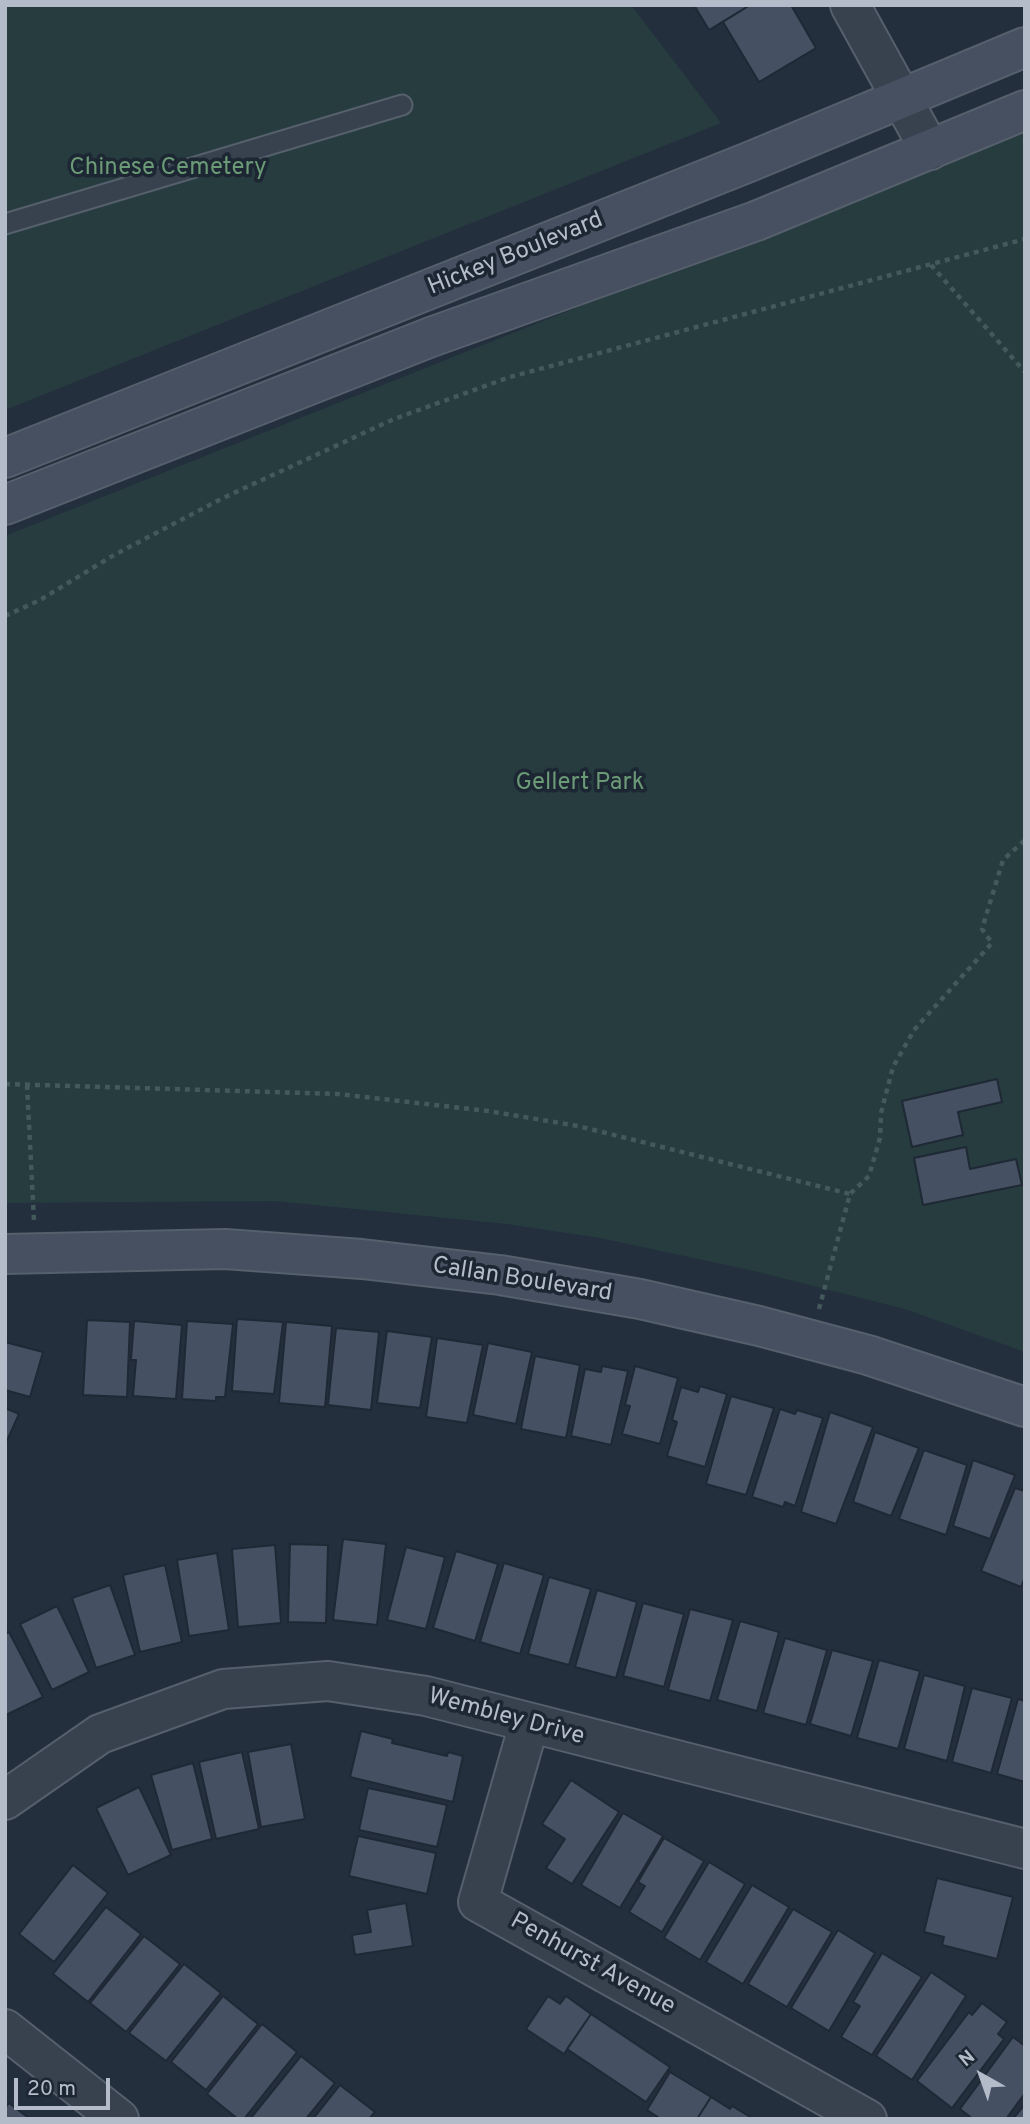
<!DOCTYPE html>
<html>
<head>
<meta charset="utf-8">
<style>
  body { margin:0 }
  #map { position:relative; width:1030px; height:2124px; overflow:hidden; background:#242f3e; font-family:Overpass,sans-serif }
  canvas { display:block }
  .frame { position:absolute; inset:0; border:7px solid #b4bcc9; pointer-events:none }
  .north { position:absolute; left:946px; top:2040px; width:70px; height:70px; -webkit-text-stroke:5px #1d2633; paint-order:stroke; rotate:320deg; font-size:19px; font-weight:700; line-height:28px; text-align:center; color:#b4bcc9 }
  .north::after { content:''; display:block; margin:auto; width:24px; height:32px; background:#b4bcc9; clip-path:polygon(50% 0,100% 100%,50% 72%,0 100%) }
  .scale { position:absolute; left:14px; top:2078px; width:96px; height:32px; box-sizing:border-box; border:4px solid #b4bcc9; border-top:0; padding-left:9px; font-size:21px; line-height:24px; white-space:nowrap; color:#b4bcc9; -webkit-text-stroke:5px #1d2633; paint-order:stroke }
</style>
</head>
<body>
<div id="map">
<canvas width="1030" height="2124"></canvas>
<div class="frame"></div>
<div class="north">N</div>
<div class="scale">20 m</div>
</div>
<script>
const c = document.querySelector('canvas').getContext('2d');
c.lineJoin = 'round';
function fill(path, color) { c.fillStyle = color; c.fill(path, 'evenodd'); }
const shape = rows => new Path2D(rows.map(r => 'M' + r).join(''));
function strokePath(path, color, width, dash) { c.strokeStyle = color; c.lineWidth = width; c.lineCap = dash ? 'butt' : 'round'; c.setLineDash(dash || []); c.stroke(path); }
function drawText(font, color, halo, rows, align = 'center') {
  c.font = font + ' Overpass,sans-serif'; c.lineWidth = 7; c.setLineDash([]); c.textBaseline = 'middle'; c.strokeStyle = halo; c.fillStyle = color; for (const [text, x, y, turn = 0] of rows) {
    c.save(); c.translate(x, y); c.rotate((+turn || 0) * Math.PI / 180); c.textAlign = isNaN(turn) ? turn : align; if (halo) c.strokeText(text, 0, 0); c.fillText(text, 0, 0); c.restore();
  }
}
fill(shape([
  [5,5,631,5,721,123,5,410],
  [1025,133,1025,1352,905,1309,750,1270,600,1238,507,1224,275,1201,5,1203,5,536,938,163]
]), '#263c3f');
const building = shape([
  [694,5,750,5,709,30,694,5],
  [750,5,791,5,816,48,759,82,723,22,750,5],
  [997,1079,1002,1102,958,1112,963,1135,912,1147,902,1101,997,1079],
  [966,1147,970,1169,1016,1159,1022,1185,923,1205,914,1158,966,1147],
  [237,1319,283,1322,274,1394,232,1391,237,1319],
  [87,1320,130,1322,127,1397,83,1395,87,1320],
  [134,1321,182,1325,176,1399,133,1396,136,1360,131,1360,134,1321],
  [187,1321,233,1324,225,1397,216,1397,216,1401,182,1399,187,1321],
  [286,1322,332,1326,325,1407,279,1403,286,1322],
  [336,1328,379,1332,371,1410,328,1405,336,1328],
  [387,1331,432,1337,420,1408,377,1403,387,1331],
  [437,1338,483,1345,467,1423,426,1417,437,1338],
  [5,1342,43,1352,30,1397,5,1390,5,1342],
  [488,1343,532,1352,516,1424,473,1415,488,1343],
  [535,1356,580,1365,566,1438,521,1429,535,1356],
  [602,1366,628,1371,611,1445,571,1436,585,1369,601,1372,602,1366],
  [635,1366,678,1378,660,1444,622,1434,630,1406,625,1405,635,1366],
  [700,1386,727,1394,705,1467,667,1456,677,1422,672,1420,681,1387,698,1392,700,1386],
  [731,1396,774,1408,746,1495,706,1484,731,1396],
  [5,1408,19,1414,5,1445,5,1408],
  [780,1409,795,1414,797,1410,823,1418,795,1506,785,1502,783,1507,752,1497,780,1409],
  [830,1412,873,1427,836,1524,801,1512,830,1412],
  [875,1432,919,1448,891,1516,853,1502,875,1432],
  [924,1450,967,1465,946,1535,899,1519,924,1450],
  [973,1460,1015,1475,990,1539,953,1526,973,1460],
  [1015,1488,1025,1491,1025,1577,1021,1587,981,1571,1015,1488],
  [343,1539,386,1544,377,1625,333,1620,343,1539],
  [290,1544,328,1545,326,1623,288,1622,290,1544],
  [275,1545,281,1623,238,1627,232,1549,275,1545],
  [406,1547,445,1557,426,1629,387,1620,406,1547],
  [456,1551,498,1564,475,1641,433,1628,456,1551],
  [217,1553,229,1630,189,1636,177,1560,217,1553],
  [504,1563,544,1575,520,1654,480,1642,504,1563],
  [165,1565,182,1642,140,1652,123,1575,165,1565],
  [549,1577,591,1589,569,1665,528,1654,549,1577],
  [110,1585,135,1655,96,1668,72,1598,110,1585],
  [597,1590,637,1602,616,1678,575,1667,597,1590],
  [643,1603,684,1614,664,1687,623,1676,643,1603],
  [57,1606,89,1672,52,1690,20,1624,57,1606],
  [690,1609,733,1620,710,1701,668,1690,690,1609],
  [740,1621,779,1632,757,1711,717,1700,740,1621],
  [9,1632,43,1697,6,1715,5,1634,9,1632],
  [785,1638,827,1650,806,1725,763,1713,785,1638],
  [832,1650,873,1661,851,1736,810,1724,832,1650],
  [879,1660,920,1671,898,1749,857,1738,879,1660],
  [924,1675,965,1686,947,1761,904,1749,924,1675],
  [972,1688,1012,1698,991,1773,952,1762,972,1688],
  [1018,1699,1025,1701,1025,1782,997,1774,1018,1699],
  [361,1731,393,1739,392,1743,447,1756,448,1752,463,1756,453,1802,350,1777,361,1731],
  [291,1744,305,1819,261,1827,248,1752,291,1744],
  [242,1752,259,1829,216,1839,199,1762,242,1752],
  [193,1763,212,1839,172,1850,151,1775,193,1763],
  [571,1780,619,1812,572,1884,546,1868,565,1839,542,1824,571,1780],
  [139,1787,171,1855,128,1875,96,1808,139,1787],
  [368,1788,447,1805,437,1847,359,1830,368,1788],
  [623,1813,663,1836,620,1908,581,1885,623,1813],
  [358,1836,436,1853,427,1894,349,1876,358,1836],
  [664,1838,704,1861,662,1932,629,1912,645,1886,638,1882,664,1838],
  [709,1862,745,1884,700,1960,664,1938,709,1862],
  [73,1865,108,1893,54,1962,19,1934,73,1865],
  [937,1878,1013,1897,997,1959,942,1945,944,1937,924,1932,937,1878],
  [752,1885,789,1907,743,1984,706,1962,752,1885],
  [406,1903,413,1946,355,1955,352,1935,371,1932,367,1910,406,1903],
  [106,1907,141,1934,88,2002,53,1974,106,1907],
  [793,1909,832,1932,787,2007,748,1984,793,1909],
  [838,1930,875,1953,829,2031,791,2008,838,1930],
  [144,1936,180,1964,126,2032,90,2003,144,1936],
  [882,1953,922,1977,872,2055,841,2037,860,2006,853,2002,882,1953],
  [184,1964,221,1993,166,2061,129,2033,184,1964],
  [931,1972,966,1996,912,2080,876,2056,931,1972],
  [223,1996,258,2024,206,2090,171,2062,223,1996],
  [548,1996,560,2004,566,1996,591,2014,564,2054,526,2029,548,1996],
  [982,2003,1007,2022,998,2034,1004,2039,952,2108,917,2081,969,2012,972,2015,982,2003],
  [591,2014,670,2067,646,2102,567,2049,591,2014],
  [262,2024,297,2052,244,2119,238,2119,207,2094,262,2024],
  [1013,2037,1025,2046,1025,2093,1006,2119,973,2119,960,2109,1013,2037],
  [301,2056,335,2083,306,2119,250,2119,301,2056],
  [670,2072,711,2097,697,2119,661,2119,647,2110,670,2072],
  [340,2085,375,2112,369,2119,313,2119,340,2085],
  [711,2097,730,2109,732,2106,752,2118,697,2119,711,2097],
  [9,2103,30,2119,5,2119,5,2108,9,2103],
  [1025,2104,1025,2119,1013,2119,1025,2104]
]);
fill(building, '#455162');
strokePath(building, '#1f2835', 2);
const lane = shape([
  [5,224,402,105]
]);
const street = shape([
  [850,5,930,150],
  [529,1724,478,1902,867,2119],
  [5,1800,100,1734,223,1689,328,1681,426,1696,1025,1849],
  [5,2029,119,2119]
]);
const secondary = shape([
  [5,458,749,162,1025,47],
  [5,505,431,337,756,221,1025,110],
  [5,1254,225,1249,362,1259,500,1275,640,1299,759,1326,868,1355,1025,1407]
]);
strokePath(lane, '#565f6c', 23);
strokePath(street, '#565f6c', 42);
strokePath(secondary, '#565f6c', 42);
strokePath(shape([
  [931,265,1025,372],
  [5,616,40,600,114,555,223,498,394,419,510,377,1025,239],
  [5,1084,338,1094,488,1111,578,1126,850,1194],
  [27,1085,34,1221],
  [819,1309,850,1194,869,1176,880,1138,881,1113,893,1067,914,1030,992,943,982,929,1003,860,1025,840]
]), '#44595c', 4.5, [5, 5]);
strokePath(lane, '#38414e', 19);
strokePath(street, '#38414e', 38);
strokePath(secondary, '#465061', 38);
drawText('24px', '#6b9a76', '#1d2633', [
  ["Chinese Cemetery",168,169],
  ["Gellert Park",580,784]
]);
drawText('24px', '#b4bcc9', '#1d2633', [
  ["Hickey Boulevard",516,255,-22],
  ["Callan Boulevard",522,1281,9],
  ["Wembley Drive",506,1718,15],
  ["Penhurst Avenue",592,1965,29]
]);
</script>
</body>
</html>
